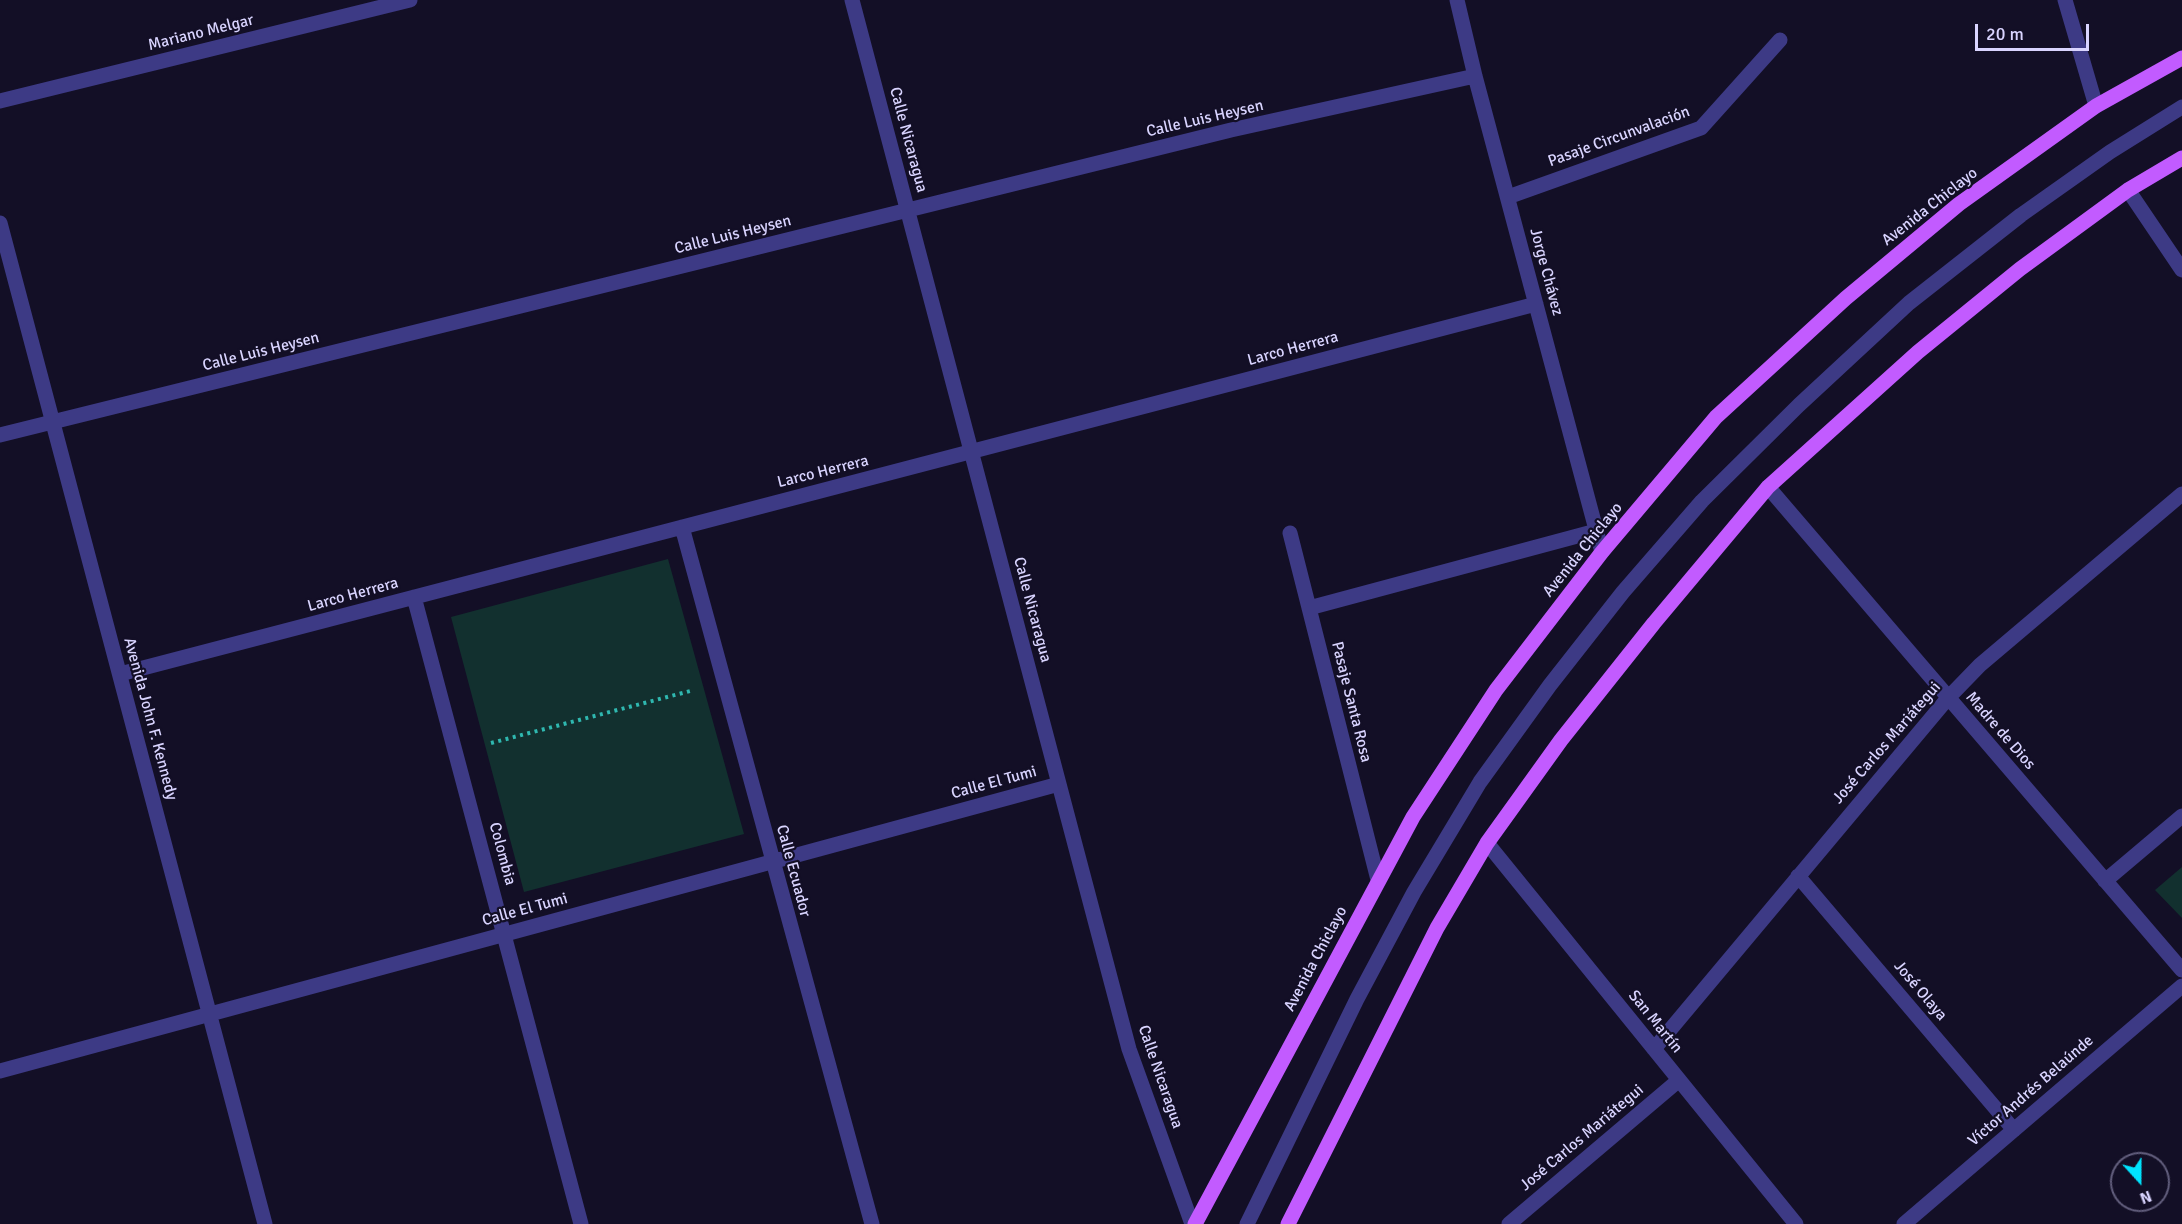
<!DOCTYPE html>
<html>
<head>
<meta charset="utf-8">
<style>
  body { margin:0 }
  #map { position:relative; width:2182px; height:1224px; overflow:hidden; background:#130f26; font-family:Signika,sans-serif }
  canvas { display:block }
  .north { position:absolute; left:2110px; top:1152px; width:60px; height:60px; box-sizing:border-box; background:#130f26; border:2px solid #625e7d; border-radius:50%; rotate:159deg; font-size:16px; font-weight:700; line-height:24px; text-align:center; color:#d9d4ff }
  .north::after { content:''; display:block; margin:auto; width:21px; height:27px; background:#00e5ff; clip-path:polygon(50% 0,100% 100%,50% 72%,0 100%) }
  .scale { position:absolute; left:1975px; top:24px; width:114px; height:27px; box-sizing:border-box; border:3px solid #d9d4ff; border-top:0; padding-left:8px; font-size:18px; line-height:21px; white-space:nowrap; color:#d9d4ff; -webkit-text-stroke:4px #130f26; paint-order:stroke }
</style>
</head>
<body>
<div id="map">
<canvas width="2182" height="1224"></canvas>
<div class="north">N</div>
<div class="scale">20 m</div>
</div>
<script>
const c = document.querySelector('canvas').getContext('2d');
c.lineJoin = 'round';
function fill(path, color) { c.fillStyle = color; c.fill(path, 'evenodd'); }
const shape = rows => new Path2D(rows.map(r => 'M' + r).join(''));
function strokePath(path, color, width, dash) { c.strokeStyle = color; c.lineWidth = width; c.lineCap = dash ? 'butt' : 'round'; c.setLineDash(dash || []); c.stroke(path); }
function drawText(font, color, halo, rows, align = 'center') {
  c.font = font + ' Signika,sans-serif'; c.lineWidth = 4.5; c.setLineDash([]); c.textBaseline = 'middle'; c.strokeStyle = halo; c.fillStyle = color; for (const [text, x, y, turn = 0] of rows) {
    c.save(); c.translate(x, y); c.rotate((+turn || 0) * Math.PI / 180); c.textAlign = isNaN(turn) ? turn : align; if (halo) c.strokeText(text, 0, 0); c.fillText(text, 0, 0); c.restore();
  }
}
fill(shape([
  [668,559,744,834,524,892,451,617],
  [2182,867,2182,918,2155,890]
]), '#12302f');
strokePath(shape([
  [491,743,694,690]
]), '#2fb8b0', 4, [3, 4.5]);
strokePath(shape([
  [852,0,1129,1049,1192,1224],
  [1457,0,1475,76,1602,552],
  [2065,0,2096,106],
  [0,101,410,0],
  [2128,190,2182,270],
  [1508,197,1701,128,1780,40],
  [0,223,265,1224],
  [0,435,1231,130,1475,76],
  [1768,487,2182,970],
  [682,527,872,1224],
  [1290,533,1378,880],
  [414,597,581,1224],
  [1309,608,1596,531],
  [120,674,1536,304],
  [1487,843,1796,1224],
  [1798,876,2014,1130],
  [2105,881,2182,816],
  [1654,1049,1948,698,1980,665,2182,494],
  [0,1071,1059,784],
  [1247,1224,1357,999,1414,892,1480,782,1550,685,1623,592,1702,501,1799,405,1909,303,2021,215,2110,152,2182,107],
  [1509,1224,1679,1080],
  [1904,1224,2182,986]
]), '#3d3a85', 15);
strokePath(shape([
  [1195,1224,1413,817,1496,690,1602,552,1716,417,1846,298,1959,204,2096,106,2182,58],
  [1288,1224,1437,928,1487,843,1561,740,1654,623,1768,487,1918,352,2020,269,2128,190,2182,158]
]), '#c25bff', 15);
drawText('16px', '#d9d4ff', '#130f26', [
  ["Mariano Melgar",201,33,-14],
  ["Calle Luis Heysen",1205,119,-13],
  ["Pasaje Circunvalación",1619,137,-20],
  ["Calle Nicaragua",908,140,75],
  ["Avenida Chiclayo",1930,207,-38],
  ["Calle Luis Heysen",733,235,-14],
  ["Jorge Chávez",1546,272,75],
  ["Larco Herrera",1293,349,-15],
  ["Calle Luis Heysen",261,352,-14],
  ["Larco Herrera",823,472,-14],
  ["Avenida Chiclayo",1583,550,-51],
  ["Larco Herrera",353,595,-15],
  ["Calle Nicaragua",1032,610,75],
  ["Pasaje Santa Rosa",1351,702,76],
  ["Avenida John F. Kennedy",150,719,75],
  ["Madre de Dios",2000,731,49],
  ["José Carlos Mariátegui",1887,743,-49],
  ["Calle El Tumi",994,783,-15],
  ["Colombia",502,854,75],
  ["Calle Ecuador",793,871,75],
  ["Calle El Tumi",525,910,-15],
  ["Avenida Chiclayo",1316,959,-62],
  ["José Olaya",1920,991,50],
  ["San Martín",1655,1022,51],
  ["Calle Nicaragua",1160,1077,71],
  ["Víctor Andrés Belaúnde",2031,1091,-41],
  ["José Carlos Mariátegui",1582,1138,-40]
]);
</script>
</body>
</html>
